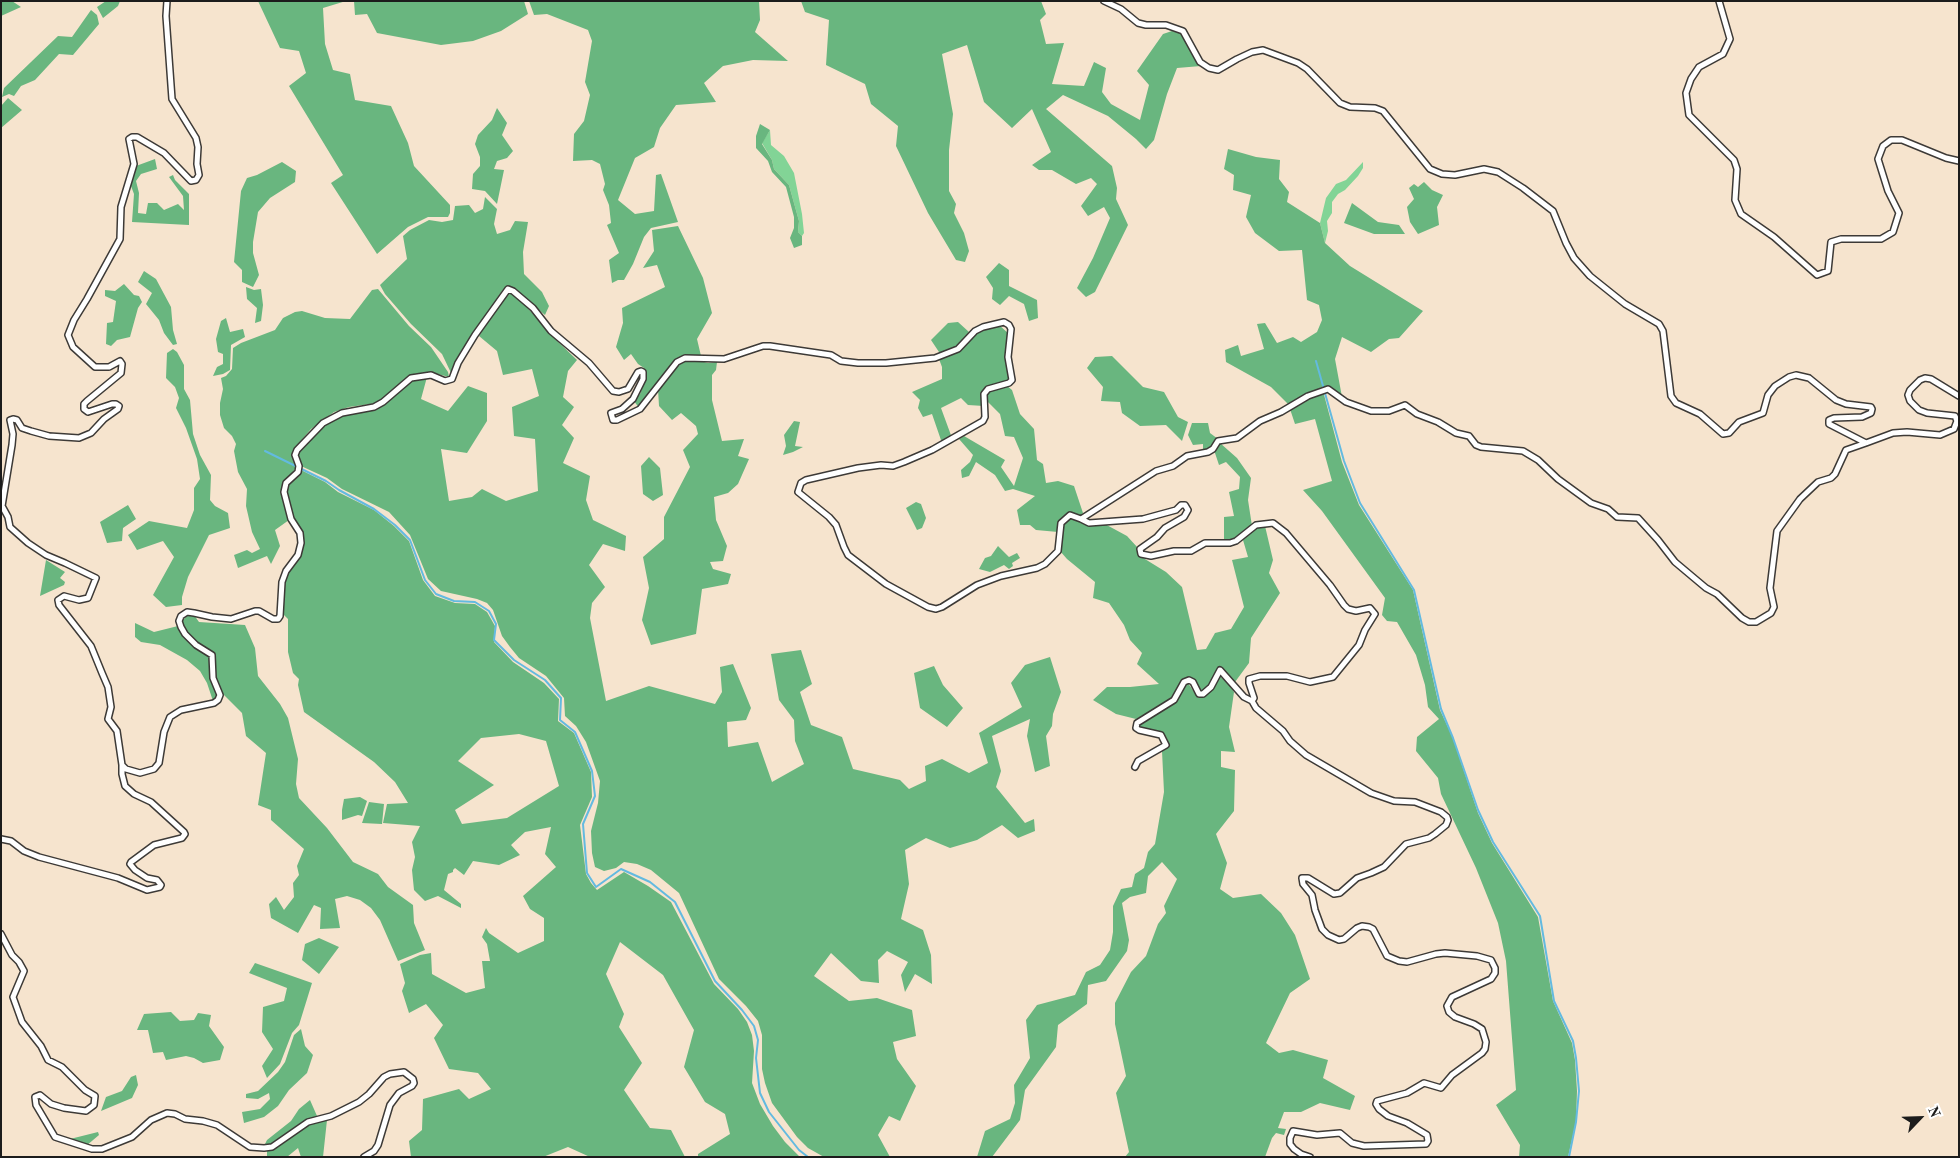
<!DOCTYPE html>
<html>
<head>
<meta charset="utf-8">
<style>
  body { margin:0 }
  #map { position:relative; width:1960px; height:1158px; overflow:hidden; background:#f6e4ce; font-family:"Old Standard TT",serif }
  canvas { display:block }
  .frame { position:absolute; inset:0; border:2px solid #1c1c1c; pointer-events:none }
  .north { position:absolute; left:1895px; top:1093px; width:50px; height:50px; -webkit-text-stroke:4px #fff; paint-order:stroke; rotate:66deg; font-size:14px; font-weight:700; line-height:20px; text-align:center; color:#1c1c1c }
  .north::after { content:''; display:block; margin:auto; width:18px; height:22px; background:#1c1c1c; clip-path:polygon(50% 0,100% 100%,50% 72%,0 100%) }
</style>
</head>
<body>
<div id="map">
<canvas width="1960" height="1158"></canvas>
<div class="frame"></div>
<div class="north">N</div>
</div>
<script>
const c = document.querySelector('canvas').getContext('2d');
c.lineJoin = 'round';
function fill(path, color) { c.fillStyle = color; c.fill(path, 'evenodd'); }
const shape = rows => new Path2D(rows.map(r => 'M' + r).join(''));
function strokePath(path, color, width, dash) { c.strokeStyle = color; c.lineWidth = width; c.lineCap = dash ? 'butt' : 'round'; c.setLineDash(dash || []); c.stroke(path); }
fill(shape([
  [770,130,771,145,784,156,794,173,802,214,804,233,802,236,798,232,799,221,789,185,774,169,772,160,762,143],
  [1363,162,1363,168,1358,176,1345,190,1338,194,1332,202,1332,213,1327,221,1328,231,1325,243,1320,223,1326,198,1336,184,1346,180]
]), '#82d496');
fill(shape([
  [1,1,12,1,21,7,1,16],
  [106,1,120,1,118,6,103,18,97,7],
  [258,1,346,1,323,8,325,44,333,70,350,74,355,100,391,106,408,143,414,166,450,205,450,213,448,217,428,217,408,227,377,254,331,183,343,175,289,86,306,73,299,51,280,48],
  [354,1,524,1,528,14,501,31,473,41,441,45,377,33,367,14,355,15],
  [529,1,759,1,760,20,755,32,788,61,753,60,723,66,704,83,716,102,676,105,660,128,654,147,635,158,618,200,635,214,654,211,656,175,661,174,678,222,651,228,644,237,633,264,624,280,618,280,612,283,609,260,619,253,607,225,611,223,609,205,603,190,605,184,600,164,592,160,573,161,574,134,584,121,590,95,585,82,592,41,588,30,547,14,534,15],
  [801,1,1041,1,1046,14,1040,20,1046,44,1064,43,1052,84,1084,86,1094,62,1106,68,1102,92,1111,104,1140,120,1149,85,1137,71,1163,34,1172,31,1182,34,1194,58,1201,66,1177,68,1167,94,1154,140,1146,149,1136,139,1108,116,1063,95,1046,109,1112,166,1117,188,1116,199,1128,225,1095,292,1086,297,1077,288,1093,258,1110,218,1104,207,1088,216,1081,206,1097,184,1091,178,1076,184,1052,170,1039,170,1032,165,1051,152,1032,109,1012,128,984,102,967,45,942,54,953,114,949,150,949,191,956,204,954,213,964,233,969,251,965,262,956,260,928,213,896,146,898,126,871,104,865,84,826,65,829,20,805,12],
  [91,10,97,15,99,24,73,55,59,54,35,80,21,86,14,96,9,94,2,97,4,88,58,36,72,37],
  [8,98,22,110,1,128,1,106],
  [497,108,507,123,502,135,513,151,507,158,497,161,494,169,504,170,497,204,485,191,472,189,473,174,480,166,480,157,475,144,478,135,492,120],
  [760,124,770,130,762,144,772,160,774,169,789,185,799,221,798,232,802,236,802,245,794,248,790,238,794,228,794,217,786,187,772,172,768,161,756,148,756,136],
  [1228,149,1256,157,1280,160,1279,179,1289,192,1287,202,1320,223,1325,243,1350,266,1423,311,1399,338,1389,339,1371,352,1342,337,1335,359,1342,397,1334,389,1322,387,1288,404,1271,387,1226,362,1225,350,1238,345,1241,356,1264,349,1257,324,1265,323,1277,343,1293,337,1301,342,1317,332,1322,320,1319,305,1307,300,1302,250,1279,251,1255,233,1246,217,1251,195,1233,190,1234,175,1224,169],
  [155,159,157,169,141,174,136,181,139,193,138,213,146,214,148,203,157,203,164,210,178,204,184,210,183,196,169,177,173,175,175,180,189,194,189,225,132,222,134,194,131,186,132,176,136,166],
  [282,162,296,171,295,182,270,198,258,212,253,242,253,253,259,275,253,287,242,282,242,270,234,262,241,191,247,178,257,175],
  [1424,182,1432,190,1443,195,1437,207,1439,225,1418,234,1410,222,1407,207,1414,199,1409,188,1414,184,1418,187],
  [485,197,497,209,494,224,497,234,510,230,515,221,528,222,523,252,524,274,542,292,549,306,545,315,514,289,509,287,502,291,458,357,452,375,442,354,411,324,385,294,380,285,407,259,403,236,410,230,429,220,442,222,453,220,455,206,469,205,475,213,483,209],
  [1352,203,1378,222,1399,225,1405,234,1374,234,1344,223],
  [678,226,703,278,712,313,697,339,701,356,685,356,673,362,639,408,634,401,640,394,647,376,644,368,638,364,631,354,624,360,616,347,623,323,622,308,665,287,657,265,643,268,654,251,652,230],
  [999,263,1009,270,1009,286,1037,300,1038,318,1029,321,1024,304,1009,296,1000,305,992,299,993,288,986,277],
  [144,271,156,279,171,307,173,330,177,344,173,345,164,333,159,320,146,304,152,293,138,282],
  [124,284,134,295,139,296,142,302,138,308,130,337,117,340,111,346,106,344,107,323,113,322,116,301,105,296,105,290,115,291],
  [246,287,254,290,261,289,263,305,261,321,255,323,257,308,247,299],
  [378,289,409,326,431,347,448,372,449,377,430,372,414,374,377,403,349,407,334,412,311,429,295,448,292,454,296,468,282,485,282,494,289,520,275,530,280,546,271,564,267,556,238,568,234,555,247,550,252,553,260,549,252,532,246,506,247,489,238,472,234,451,236,444,232,436,224,428,220,415,220,403,223,389,221,378,226,376,232,369,233,348,241,343,275,330,283,318,295,312,302,311,325,318,350,319,372,290],
  [510,292,527,307,551,335,577,360,568,371,563,397,574,407,562,425,574,438,563,463,590,476,586,500,593,520,626,536,625,551,603,544,589,565,605,587,592,603,590,618,606,701,649,686,715,704,722,692,720,667,733,664,751,708,746,720,727,722,728,747,758,742,772,782,804,764,795,741,794,720,779,700,771,654,801,650,812,684,800,692,811,725,842,737,853,769,900,780,909,789,926,781,925,766,942,759,969,773,988,763,979,733,1022,707,1011,683,1025,665,1050,657,1061,692,1053,714,1052,726,1046,736,1050,766,1035,772,1027,736,1030,719,992,736,1001,771,996,787,1025,823,1034,819,1035,831,1018,838,1002,825,977,840,950,848,926,838,905,850,909,884,901,919,923,930,931,955,932,984,915,974,905,992,901,975,908,962,887,951,878,960,879,983,861,981,831,953,814,976,849,1001,877,998,912,1010,916,1036,893,1042,897,1059,916,1086,900,1121,889,1116,878,1135,890,1157,824,1157,808,1148,797,1137,772,1103,765,1083,762,1069,762,1035,758,1021,746,1006,719,979,679,893,651,870,637,864,624,862,616,868,604,871,595,867,592,853,591,831,598,803,600,781,586,742,576,726,565,716,564,698,546,676,519,658,510,647,502,636,493,610,487,603,477,599,441,591,428,579,410,535,389,512,342,489,327,478,301,466,297,455,299,451,316,432,332,419,351,412,376,409,413,379,427,377,421,399,448,411,468,386,487,393,487,421,467,453,441,449,449,501,472,497,482,489,506,501,538,491,535,439,514,436,512,407,539,396,532,369,503,375,497,351,479,336,493,313],
  [226,318,230,332,243,329,245,337,231,345,230,370,223,374,213,376,217,367,223,364,223,354,218,352,216,339,221,321],
  [958,322,969,332,960,344,941,355,931,340,948,323],
  [998,324,1009,334,1005,351,1009,380,1006,383,993,384,988,387,984,406,968,405,961,398,941,408,952,438,942,443,932,414,923,417,918,408,920,400,912,392,942,379,942,367,939,359,959,351,976,332,984,328],
  [173,349,177,352,184,365,184,389,190,400,193,434,200,455,211,475,210,500,215,506,228,513,230,528,209,535,188,577,182,597,182,605,166,607,153,595,174,557,163,541,137,550,128,535,149,521,187,528,194,510,194,488,200,479,197,459,186,428,176,408,179,398,175,387,166,378,167,353],
  [1112,356,1143,387,1164,392,1178,417,1188,422,1182,441,1166,425,1140,426,1122,413,1120,402,1101,401,1103,387,1087,368,1095,357],
  [692,359,708,363,717,362,716,370,712,375,712,400,722,441,744,439,738,456,749,459,738,484,728,493,714,497,716,520,727,546,723,561,710,562,713,569,731,574,728,584,702,589,696,634,651,645,642,620,649,588,643,557,664,539,664,517,690,467,683,450,698,434,696,426,681,413,672,420,659,406,658,389,680,363],
  [1006,385,1012,390,1020,414,1034,429,1037,460,1043,464,1046,483,1058,481,1074,486,1083,513,1080,516,1073,513,1067,515,1058,532,1036,530,1030,525,1020,525,1017,510,1035,496,1013,489,1005,491,995,475,976,462,969,476,962,478,961,470,970,462,973,455,959,439,964,436,1005,460,1001,467,1014,486,1023,458,1014,437,1005,436,1000,414,986,400,987,394,990,390],
  [1323,391,1342,462,1359,505,1413,590,1440,710,1453,738,1478,813,1492,843,1538,917,1553,1001,1572,1043,1575,1060,1577,1091,1576,1122,1568,1157,1519,1157,1520,1145,1496,1105,1516,1090,1506,961,1498,923,1476,868,1441,794,1438,778,1416,751,1417,737,1439,719,1428,707,1425,685,1416,655,1397,622,1387,621,1382,615,1385,598,1322,511,1303,490,1332,481,1315,419,1295,424,1290,409],
  [794,421,800,422,795,446,803,447,793,452,783,455,786,446,784,435],
  [1192,423,1208,423,1210,433,1218,439,1211,449,1203,452,1203,444,1193,445,1188,435],
  [1220,443,1237,458,1251,478,1248,500,1252,526,1234,540,1224,540,1224,517,1234,516,1229,492,1239,489,1240,477,1226,462,1219,465,1214,450],
  [649,457,660,468,663,495,653,501,643,494,641,466],
  [301,470,325,482,338,492,374,510,394,526,409,541,423,580,435,596,455,603,475,604,487,612,495,626,494,642,513,662,544,683,559,699,558,721,574,733,591,772,592,797,580,825,586,874,591,883,597,890,624,872,648,886,671,902,714,984,738,1009,747,1022,752,1035,754,1051,752,1083,760,1104,773,1126,785,1142,800,1157,698,1157,698,1154,730,1134,725,1114,705,1102,684,1067,694,1030,663,975,620,942,606,974,624,1014,619,1027,642,1063,624,1090,650,1128,671,1130,685,1157,590,1157,568,1147,543,1157,411,1157,409,1141,422,1130,423,1099,459,1089,469,1099,491,1089,478,1073,449,1069,434,1038,443,1025,426,1004,409,1013,402,991,405,983,400,964,420,955,431,953,432,974,466,993,485,988,482,961,490,961,487,944,482,937,486,928,489,933,518,953,544,941,544,918,530,909,523,896,556,867,545,854,551,827,525,832,511,845,520,855,499,865,473,861,464,875,455,868,453,870,453,872,448,874,444,890,461,904,461,908,438,896,425,901,414,890,412,870,415,857,412,842,420,826,383,823,387,804,408,803,395,782,374,762,304,712,298,685,299,679,293,673,288,652,288,619,283,614,283,594,288,571,301,554,302,542,293,518,286,492,288,485,298,477],
  [519,734,546,741,559,786,507,818,462,824,455,810,494,785,458,761,481,738],
  [916,502,921,504,926,518,922,528,917,530,906,508],
  [128,505,136,519,123,528,122,541,107,543,100,522],
  [1070,517,1088,525,1103,523,1127,536,1138,548,1137,552,1140,556,1166,572,1182,587,1197,650,1206,649,1215,633,1231,629,1244,607,1232,560,1248,557,1243,540,1254,529,1265,526,1273,560,1269,573,1280,593,1251,638,1249,663,1235,682,1221,668,1218,668,1205,691,1200,691,1185,679,1180,683,1172,699,1136,719,1116,714,1093,700,1107,687,1130,687,1159,684,1137,664,1142,653,1130,640,1124,625,1109,603,1093,598,1095,582,1067,559,1060,551,1063,523],
  [998,546,1009,557,1017,553,1020,558,1012,563,1013,566,1009,569,1004,565,990,572,979,569,985,558,991,556],
  [46,560,65,572,60,578,65,582,64,585,40,596],
  [194,615,199,622,245,625,255,648,258,676,280,704,288,718,298,759,296,784,299,798,327,828,353,862,378,874,388,887,413,905,414,923,425,950,398,961,380,920,371,908,360,900,347,896,335,899,340,928,320,929,321,908,314,905,298,933,271,918,269,904,276,897,284,910,294,897,293,883,299,875,297,866,304,849,271,820,271,810,258,805,266,753,246,736,242,713,224,695,219,688,215,673,216,661,212,653,200,646,190,637,183,625,183,620,187,616],
  [135,623,154,632,178,626,189,643,210,657,210,673,218,695,213,701,207,683,200,671,187,660,160,645,141,642,135,637],
  [934,666,943,685,963,708,947,727,920,708,914,673],
  [1219,676,1226,681,1234,692,1229,727,1235,752,1221,751,1221,767,1235,770,1234,811,1216,834,1227,863,1220,889,1233,898,1261,894,1281,913,1295,935,1310,979,1290,993,1266,1043,1279,1053,1293,1050,1328,1060,1323,1078,1355,1096,1350,1110,1320,1103,1301,1112,1284,1112,1278,1128,1286,1129,1284,1135,1276,1133,1272,1138,1265,1157,1125,1157,1129,1152,1116,1093,1126,1076,1115,1024,1115,1003,1131,972,1146,956,1158,924,1166,913,1164,906,1177,879,1162,862,1148,876,1146,893,1130,897,1122,903,1129,940,1127,951,1106,981,1088,985,1087,1004,1058,1025,1056,1047,1025,1090,1020,1120,992,1157,977,1157,985,1131,1010,1119,1015,1103,1014,1085,1030,1058,1026,1020,1037,1005,1075,995,1086,972,1100,965,1110,950,1113,932,1113,906,1121,889,1132,887,1135,874,1144,868,1148,852,1155,844,1164,792,1162,751,1168,745,1167,739,1162,732,1144,729,1139,726,1140,722,1176,701,1184,685,1188,683,1198,698,1203,697,1213,687],
  [360,797,367,801,362,816,358,815,342,820,342,810,344,799],
  [369,802,384,804,382,824,362,823],
  [319,938,339,947,319,974,302,960,305,944],
  [255,963,312,983,299,1025,292,1033,280,1064,267,1078,262,1066,273,1049,262,1032,263,1007,284,1001,287,988,249,973],
  [171,1012,180,1021,194,1020,198,1013,211,1015,209,1026,224,1047,220,1060,203,1063,194,1058,186,1056,166,1060,163,1052,153,1053,148,1030,137,1030,144,1014],
  [301,1029,305,1046,313,1055,307,1073,289,1090,278,1106,264,1117,244,1123,242,1112,260,1109,270,1099,269,1093,258,1099,246,1098,246,1094,258,1091,278,1072,285,1062,294,1035],
  [136,1075,138,1085,132,1098,101,1111,106,1097,122,1091,131,1077],
  [310,1100,317,1116,299,1125,279,1141,272,1145,264,1146,267,1140,291,1121,299,1109],
  [321,1120,327,1120,323,1157,301,1157,298,1148,287,1157,267,1157,267,1149,306,1125],
  [98,1132,99,1135,86,1146,70,1139]
]), '#69b67f');
strokePath(shape([
  [1316,361,1344,461,1360,503,1414,590,1441,709,1453,738,1478,810,1493,842,1540,916,1554,1001,1573,1041,1576,1058,1579,1091,1576,1122,1569,1157],
  [265,451,326,481,339,490,374,509,395,525,410,540,425,580,436,594,454,601,475,602,489,611,496,624,494,640,514,660,545,680,561,698,560,720,575,732,592,771,595,796,583,824,587,873,596,887,621,869,650,882,675,902,715,981,742,1010,754,1026,758,1040,756,1058,760,1093,769,1112,799,1150,808,1157]
]), '#63bae0', 2);
const street = shape([
  [167,1,166,16,172,99,196,138,198,147,197,164,199,175,196,180,191,181,164,153,137,137,132,137,129,139,134,164,121,207,120,239,87,299,74,320,68,335,73,347,95,367,109,367,120,361,122,364,121,373,87,401,84,404,84,409,88,412,112,404,116,404,119,406,118,409,104,419,91,433,79,438,49,436,31,431,22,428,17,420,13,419,10,420,13,434,12,445,2,506,8,517,10,527,28,543,46,555,65,563,96,578,88,598,79,600,64,596,58,600,59,605,91,646,102,673,108,687,111,707,108,719,117,731,122,765,126,769,140,773,154,769,159,763,164,732,170,717,181,710,214,703,218,700,220,695,213,678,212,655,196,645,185,634,181,627,179,621,181,616,187,612,194,613,212,617,231,619,255,611,259,611,273,619,278,619,280,616,282,582,286,571,298,555,301,543,300,533,291,519,284,492,286,483,298,472,299,466,295,455,297,450,323,423,342,413,374,407,383,402,411,378,431,375,445,381,452,379,458,363,475,335,508,289,513,291,533,308,551,331,589,363,613,391,619,392,628,389,638,372,641,371,643,372,643,379,633,399,622,409,611,413,613,420,617,420,640,409,677,362,685,358,724,359,763,346,770,346,831,355,841,361,858,363,886,363,935,358,958,349,975,331,983,327,1004,322,1009,325,1011,329,1008,357,1012,380,1009,383,988,389,984,394,985,417,983,421,932,450,904,462,893,466,881,465,858,468,806,480,801,483,798,492,829,517,836,525,844,547,848,555,886,584,928,607,936,609,942,607,977,585,1001,576,1037,568,1045,564,1058,551,1061,523,1070,515,1081,519],
  [1104,1,1121,9,1138,23,1146,25,1166,25,1183,31,1200,62,1209,68,1218,70,1237,59,1252,52,1263,50,1298,63,1307,69,1340,103,1350,107,1375,108,1383,111,1430,169,1442,174,1455,175,1484,169,1498,172,1523,188,1553,211,1566,243,1574,258,1590,276,1625,304,1659,324,1663,331,1671,396,1676,403,1700,414,1723,434,1729,433,1739,422,1763,413,1768,395,1775,386,1789,377,1796,375,1809,378,1836,400,1846,404,1871,407,1872,409,1871,413,1862,417,1834,418,1829,420,1829,424,1866,443,1893,433,1907,432,1940,435,1954,429,1957,421,1955,416,1927,413,1919,410,1910,401,1908,395,1910,390,1920,380,1925,378,1931,379,1959,396],
  [1719,1,1730,39,1723,54,1699,67,1691,79,1686,93,1689,115,1734,160,1737,169,1735,200,1741,214,1774,237,1817,275,1828,271,1831,242,1841,239,1881,239,1893,232,1899,213,1888,191,1878,159,1883,146,1891,140,1902,140,1946,158,1959,161],
  [1252,701,1256,708,1283,731,1290,741,1306,755,1371,793,1394,801,1415,802,1441,812,1447,817,1448,820,1446,825,1435,834,1429,838,1406,844,1384,867,1371,873,1357,878,1340,893,1334,894,1308,878,1302,878,1303,884,1312,895,1315,910,1322,929,1328,935,1339,940,1344,939,1357,928,1362,926,1369,927,1373,929,1387,956,1399,961,1407,962,1436,954,1445,953,1477,956,1491,960,1495,968,1495,973,1491,979,1452,997,1447,1006,1449,1012,1455,1017,1474,1024,1482,1029,1486,1042,1485,1049,1482,1053,1452,1075,1441,1088,1424,1083,1407,1093,1377,1101,1376,1104,1379,1109,1388,1116,1407,1123,1427,1135,1428,1141,1426,1144,1364,1146,1352,1143,1340,1133,1317,1135,1293,1131,1290,1138,1290,1144,1294,1149,1301,1154,1310,1157],
  [1135,767,1138,761,1166,745,1161,735,1139,730,1136,728,1137,723,1174,700,1184,682,1189,680,1193,682,1199,694,1203,694,1211,687,1220,670,1244,697,1252,701,1254,698,1249,683,1249,679,1260,676,1287,676,1310,682,1333,677,1359,645,1365,630,1375,614,1370,608,1356,611,1348,609,1344,605,1330,585,1286,533,1273,523,1256,525,1236,541,1230,543,1205,543,1191,551,1174,551,1151,556,1141,554,1140,549,1157,537,1165,528,1184,517,1188,510,1185,505,1181,505,1176,510,1143,519,1089,523,1081,519,1156,471,1173,466,1187,456,1208,452,1213,449,1218,441,1237,438,1260,421,1281,412,1308,396,1328,389,1346,402,1371,411,1389,411,1405,405,1417,414,1438,422,1456,433,1469,436,1476,445,1481,447,1523,451,1538,460,1558,479,1591,503,1608,509,1617,517,1638,518,1658,540,1675,562,1706,588,1717,594,1742,618,1749,622,1756,622,1771,613,1774,607,1770,588,1777,531,1800,499,1818,482,1831,478,1835,474,1846,450,1866,443],
  [1,839,11,841,24,851,39,857,118,878,147,890,160,887,161,885,157,880,147,878,135,870,130,864,131,862,154,845,182,838,185,834,184,832,151,802,134,794,125,786,122,774,122,765],
  [1,934,12,955,19,962,24,971,13,997,22,1022,41,1046,48,1060,62,1067,85,1090,95,1096,94,1105,86,1111,64,1108,51,1104,40,1095,35,1097,36,1105,55,1137,92,1149,102,1149,132,1137,151,1120,167,1113,175,1114,185,1119,203,1121,217,1125,250,1147,264,1148,272,1147,308,1122,331,1116,359,1102,369,1094,384,1077,390,1074,404,1072,413,1079,414,1083,412,1086,399,1093,390,1105,378,1145,374,1151,364,1157]
]);
strokePath(street, '#3d3a37', 8);
strokePath(street, '#fff', 5);
</script>
</body>
</html>
